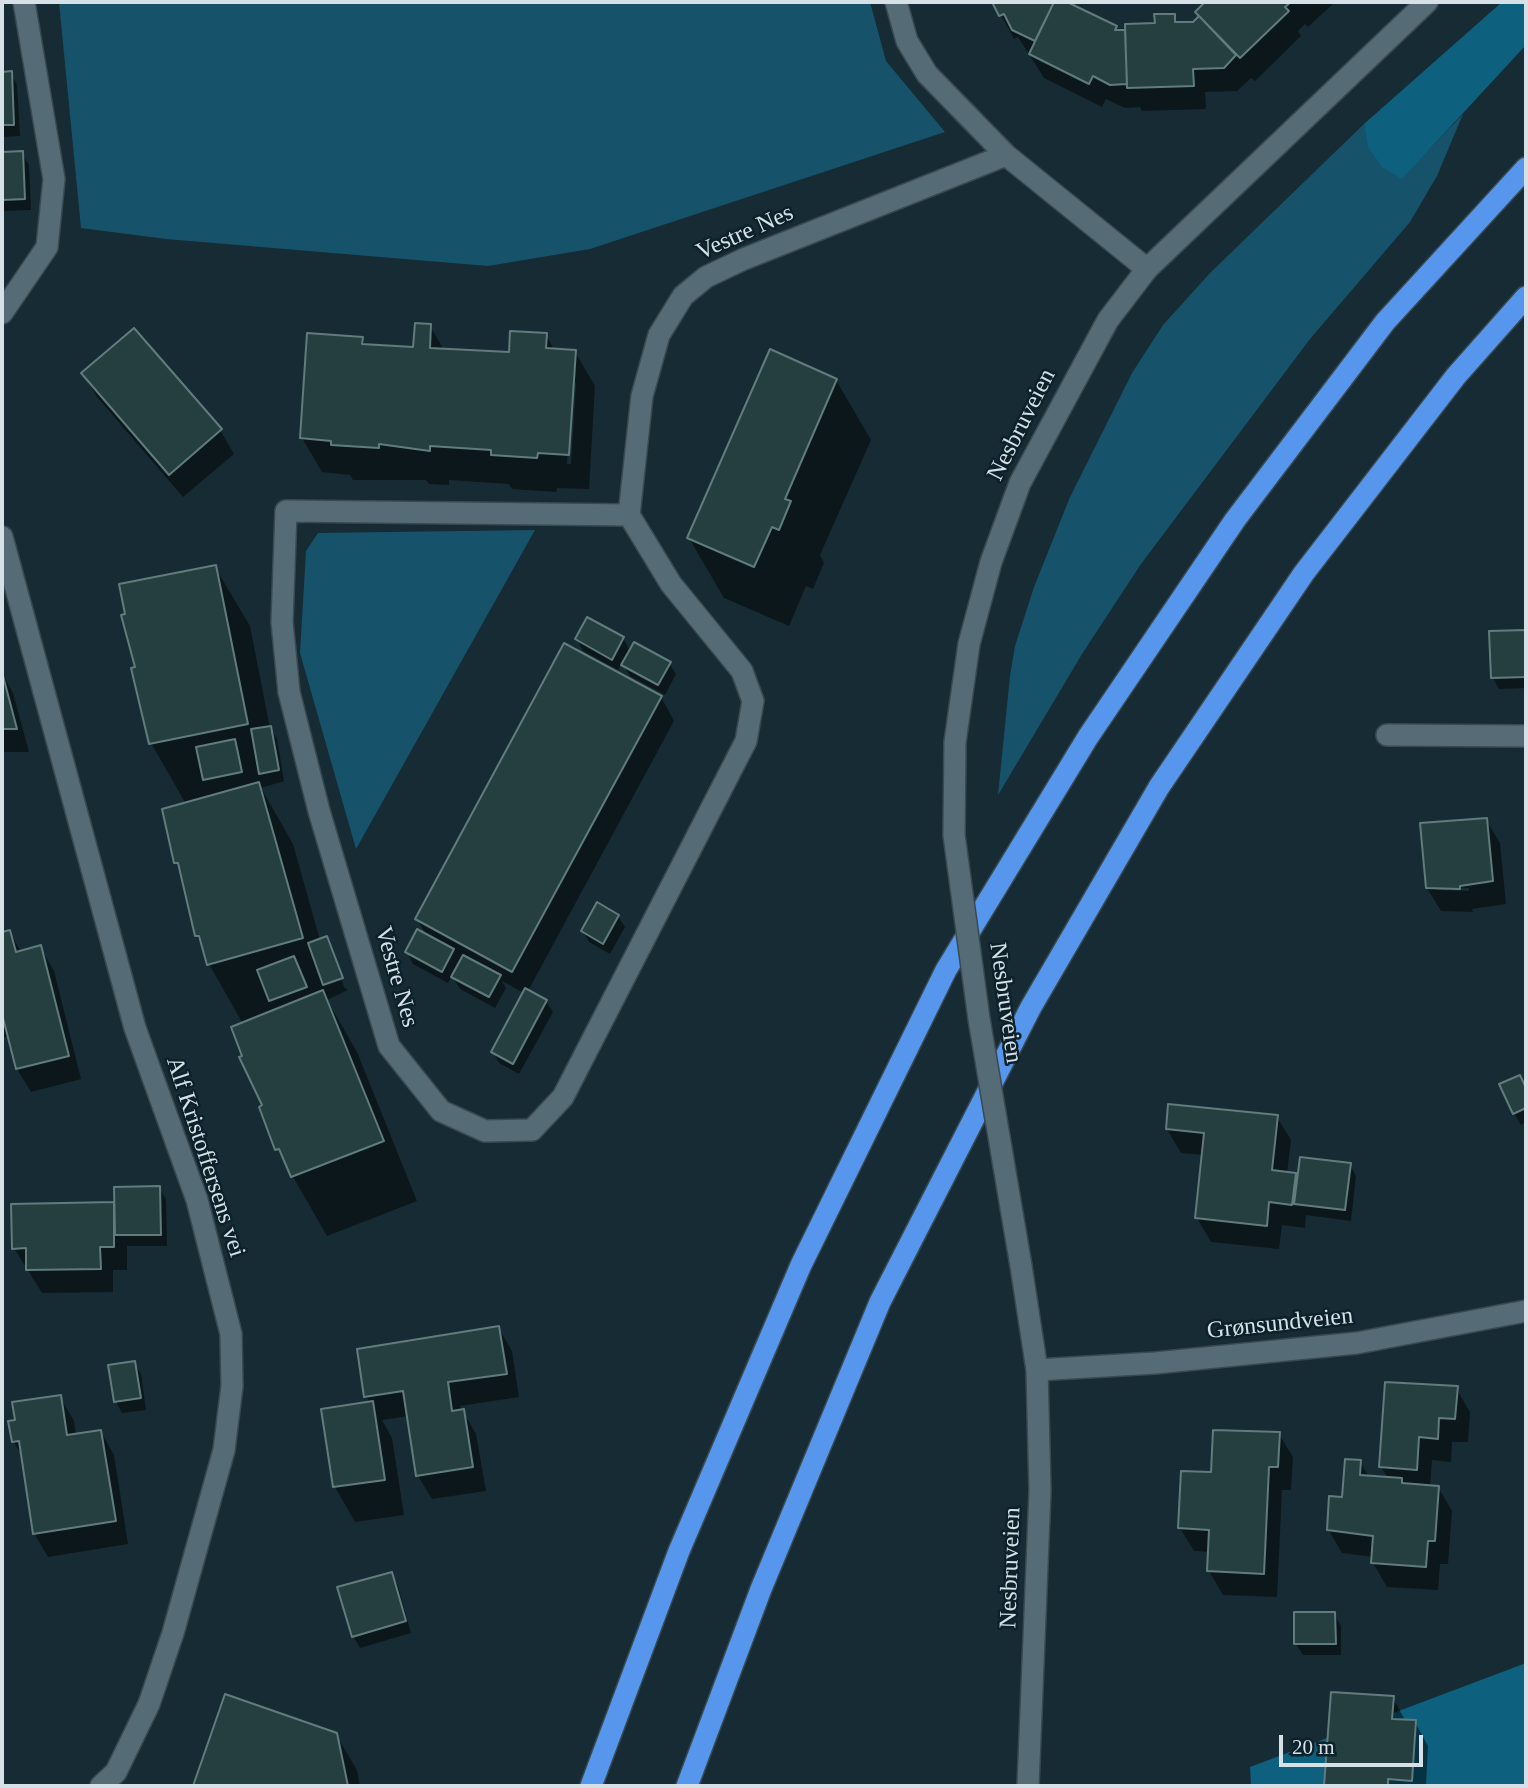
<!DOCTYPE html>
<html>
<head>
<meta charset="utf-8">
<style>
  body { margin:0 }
  #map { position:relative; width:1528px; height:1788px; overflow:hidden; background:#172b34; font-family:"Times New Roman",serif }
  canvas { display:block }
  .frame { position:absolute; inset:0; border:4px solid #d5e1e7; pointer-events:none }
  .scale { position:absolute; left:1279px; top:1735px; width:144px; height:32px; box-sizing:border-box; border:4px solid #d5e1e7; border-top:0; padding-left:9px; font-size:21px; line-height:24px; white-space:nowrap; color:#d5e1e7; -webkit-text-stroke:5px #0d212a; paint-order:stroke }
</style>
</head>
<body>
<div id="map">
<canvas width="1528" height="1788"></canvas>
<div class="frame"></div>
<div class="scale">20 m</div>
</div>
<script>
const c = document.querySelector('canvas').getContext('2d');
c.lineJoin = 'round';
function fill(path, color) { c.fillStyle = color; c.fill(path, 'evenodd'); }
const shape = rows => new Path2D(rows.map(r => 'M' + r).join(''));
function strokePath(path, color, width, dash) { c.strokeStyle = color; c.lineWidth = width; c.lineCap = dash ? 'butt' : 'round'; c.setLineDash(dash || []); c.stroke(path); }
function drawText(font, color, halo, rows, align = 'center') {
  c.font = font + ' "Times New Roman",serif'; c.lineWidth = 5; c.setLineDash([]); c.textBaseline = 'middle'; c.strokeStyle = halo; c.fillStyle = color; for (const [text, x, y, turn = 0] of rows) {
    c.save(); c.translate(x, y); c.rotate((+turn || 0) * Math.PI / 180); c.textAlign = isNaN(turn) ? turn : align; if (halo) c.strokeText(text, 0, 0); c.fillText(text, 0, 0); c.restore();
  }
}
fill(shape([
  [59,2,870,2,886,61,945,132,590,249,488,266,166,239,81,228],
  [1463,114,1437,176,1410,222,1310,339,1141,564,1082,654,998,795,1010,676,1015,646,1034,587,1070,497,1132,373,1163,325,1210,273,1364,124,1369,147,1402,178],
  [535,530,356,849,300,653,306,551,318,533]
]), '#165269');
fill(shape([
  [1502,2,1526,2,1526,45,1402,179,1382,167,1368,147,1364,124],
  [1526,1663,1526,1786,1251,1786,1250,1767]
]), '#0d617e');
fill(shape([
  [994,2,1065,2,1116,27,1119,32,1156,25,1174,16,1178,24,1193,23,1200,17,1197,12,1208,2,1335,2,1308,27,1305,24,1298,31,1301,36,1255,81,1251,78,1237,91,1205,92,1206,109,1142,111,1140,107,1125,108,1106,99,1102,107,1044,78,1018,37,1014,39],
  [2,73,11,73,17,85,20,136,2,137],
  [22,153,29,165,31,210,2,211,2,154],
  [430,326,444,350,510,354,546,335,555,351,575,352,595,386,589,489,557,488,556,492,512,489,509,484,449,480,449,485,429,484,426,480,353,480,350,475,322,472,302,438,362,339,366,346,415,349],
  [572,383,576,383,571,464,567,464],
  [83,374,220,430,234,454,183,497,97,397],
  [836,380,871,440,820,555,824,563,813,589,806,586,789,626,724,598,689,538],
  [215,567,250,626,270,728,277,739,284,781,261,788,293,844,320,940,326,938,332,947,344,987,348,990,327,1000,357,1052,417,1201,327,1236,277,1149,263,1103,249,1079,233,1028,243,1024,209,964,197,936,185,893,188,892,184,877,176,863,186,804,151,743,137,669],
  [1526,632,1526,688,1499,689,1493,678,1491,633],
  [623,638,630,651,669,663,676,674,665,695,630,676,622,663,618,670,583,651,577,639],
  [2,673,13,693,29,752,2,752],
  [661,697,674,721,528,991,546,1001,553,1012,519,1074,499,1063,493,1052,524,993,502,981,506,988,495,1008,460,989,452,976,448,983,413,964,407,952,427,936,417,919],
  [1486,820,1500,843,1506,904,1472,909,1473,912,1441,911,1427,888],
  [1436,887,1469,888,1469,891,1436,890],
  [618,916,625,927,610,954,589,942,583,931],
  [10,932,21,952,40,947,54,971,81,1079,31,1092,17,1069,9,1036,2,1038,2,934],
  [1520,1077,1526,1089,1526,1122,1521,1125,1514,1113],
  [1277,1117,1291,1140,1287,1173,1295,1174,1298,1181,1350,1165,1356,1176,1351,1221,1306,1215,1305,1228,1282,1225,1279,1249,1211,1242,1197,1218,1204,1155,1181,1153,1167,1129],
  [159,1188,166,1199,167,1246,127,1246,127,1270,113,1270,113,1292,42,1293,14,1248,113,1204,116,1210],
  [498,1327,512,1351,519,1397,460,1406,476,1434,486,1491,432,1499,418,1476,408,1416,382,1420,392,1438,404,1515,355,1522,335,1487,323,1410,370,1403,366,1396],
  [134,1363,141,1374,146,1410,122,1413,116,1402,110,1366],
  [1456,1388,1470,1412,1468,1442,1452,1442,1451,1462,1432,1460,1430,1487,1438,1487,1452,1511,1448,1564,1440,1564,1438,1590,1387,1587,1373,1563,1374,1557,1342,1553,1328,1529,1360,1462,1369,1477,1388,1478,1381,1467],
  [60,1397,74,1421,76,1435,101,1432,114,1455,128,1544,48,1557,34,1533,23,1457,13,1441,17,1422],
  [1279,1434,1293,1457,1291,1490,1282,1490,1277,1597,1223,1595,1209,1571,1210,1552,1194,1551,1180,1528,1213,1474],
  [391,1574,398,1586,411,1633,360,1648,353,1636],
  [1334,1614,1341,1626,1341,1655,1303,1655,1296,1644],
  [1332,1694,1393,1698,1406,1722,1415,1722,1428,1746,1426,1786,1326,1786],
  [226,1696,336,1735,357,1770,360,1786,195,1786]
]), '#0007');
const building = shape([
  [992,2,1054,2,1035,41,1012,30,1004,14,999,16,992,2],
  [1054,2,1067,2,1117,26,1115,30,1125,30,1127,84,1110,85,1093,76,1089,84,1029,54,1054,2],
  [1205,2,1291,2,1285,7,1289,11,1240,58,1195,12,1205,2],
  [1154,14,1175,14,1175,22,1193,22,1199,16,1236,55,1224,68,1193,69,1194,86,1127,88,1125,24,1155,23,1154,14],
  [12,71,14,125,2,125,2,72,12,71],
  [23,151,25,199,2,200,2,152,23,151],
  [415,323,431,324,430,348,509,352,510,331,547,333,546,348,576,350,569,455,538,453,537,458,491,455,491,450,430,446,430,451,379,444,379,448,331,445,331,441,300,438,307,333,363,337,362,344,413,347,415,323],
  [134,328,222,429,169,475,81,373,134,328],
  [770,349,837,379,785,499,791,501,779,530,772,527,754,567,687,538,770,349],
  [216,565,248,724,149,744,131,668,135,667,121,615,125,614,119,584,216,565],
  [587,617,624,637,612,660,575,639,587,617],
  [1526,630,1526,677,1491,678,1489,631,1526,630],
  [634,642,671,662,658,685,621,665,634,642],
  [564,643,662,696,512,972,415,919,564,643],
  [2,672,17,729,2,729,2,672],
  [271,726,279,770,259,774,251,729,271,726],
  [235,739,242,772,203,780,196,747,235,739],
  [259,782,303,938,207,965,199,936,195,936,178,863,174,863,162,809,259,782],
  [1487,818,1493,881,1460,886,1460,889,1426,888,1420,823,1487,818],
  [597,902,619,915,603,944,581,931,597,902],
  [417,929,454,949,442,972,405,952,417,929],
  [10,930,16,952,41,945,69,1056,16,1069,2,1014,2,932,10,930],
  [327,936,343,978,323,985,308,943,327,936],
  [463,955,501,975,489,997,451,977,463,955],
  [294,956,307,987,269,1001,257,970,294,956],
  [525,988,547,1000,513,1064,491,1052,525,988],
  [323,990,384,1141,291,1177,279,1149,275,1150,259,1107,262,1105,239,1057,242,1056,231,1027,323,990],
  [1520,1075,1526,1088,1526,1108,1513,1114,1499,1084,1520,1075],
  [1168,1104,1278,1115,1272,1170,1296,1173,1292,1205,1269,1202,1267,1226,1195,1218,1204,1133,1166,1129,1168,1104],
  [1300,1157,1351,1163,1345,1210,1294,1204,1300,1157],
  [160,1186,161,1235,115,1235,114,1187,160,1186],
  [114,1202,114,1247,100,1247,101,1269,26,1270,26,1248,12,1249,11,1204,114,1202],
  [499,1326,507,1374,448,1382,452,1411,464,1409,473,1467,416,1476,403,1391,364,1397,357,1349,499,1326],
  [135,1361,141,1398,114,1402,108,1365,135,1361],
  [1385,1382,1458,1386,1455,1419,1439,1418,1438,1439,1419,1437,1417,1470,1379,1467,1385,1382],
  [61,1395,67,1435,101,1430,116,1521,33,1534,19,1441,12,1442,8,1421,15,1420,12,1402,61,1395],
  [373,1401,385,1480,333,1487,321,1409,373,1401],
  [1213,1430,1280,1432,1278,1467,1269,1467,1264,1574,1207,1571,1209,1530,1178,1528,1181,1471,1211,1472,1213,1430],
  [1345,1459,1361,1460,1360,1475,1402,1478,1402,1483,1439,1486,1435,1541,1428,1541,1426,1567,1371,1563,1373,1536,1327,1530,1329,1496,1342,1497,1345,1459],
  [392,1572,406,1621,352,1637,337,1587,392,1572],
  [1294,1612,1335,1612,1336,1644,1294,1644,1294,1612],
  [1331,1692,1394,1696,1392,1719,1416,1720,1412,1781,1388,1779,1388,1786,1324,1786,1331,1692],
  [225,1694,337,1733,348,1786,193,1786,225,1694]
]);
fill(building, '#253e3f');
strokePath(building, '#617c7d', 2);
const minor = shape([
  [896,2,907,41,927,74,1006,155,1147,269],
  [2,313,47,247,54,179,24,2],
  [629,515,286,511,282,622,289,692,319,811,389,1046,441,1111,485,1131,532,1130,563,1097,746,741,753,701,742,671,671,584,629,515,642,396,659,335,683,296,706,277,744,259,1006,155],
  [2,537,135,1028,197,1200,231,1334,232,1386,224,1450,173,1633,149,1704,116,1772,101,1786],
  [1387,735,1526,736],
  [1037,1370,1155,1363,1357,1343,1526,1311]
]);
const tertiary = shape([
  [969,644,991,562,1020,483,1108,320,1147,269,1427,2],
  [1021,1266,1037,1370,1040,1491,1028,1786]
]);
const motorway = shape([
  [591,1786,679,1551,801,1265,946,970,1088,737,1235,520,1385,322,1526,168],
  [687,1786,761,1589,880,1302,1031,1007,1159,787,1304,573,1456,376,1526,297]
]);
strokePath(minor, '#394951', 24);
strokePath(tertiary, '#394951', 24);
strokePath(motorway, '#394951', 24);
strokePath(minor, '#556c76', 21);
strokePath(tertiary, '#556c76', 21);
strokePath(motorway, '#5696ec', 21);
const tertiaryBridge = shape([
  [969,644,955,742,954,835,979,1019,1021,1266]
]);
strokePath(tertiaryBridge, '#394951', 24, []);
strokePath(tertiaryBridge, '#556c76', 21);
drawText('24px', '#d5e1e7', '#0d212a', [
  ["Vestre Nes",745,233,-24],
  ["Nesbruveien",1022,425,-63],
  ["Vestre Nes",396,977,74],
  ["Nesbruveien",1005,1003,82],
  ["Alf Kristoffersens vei",205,1157,72],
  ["Grønsundveien",1280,1324,-6],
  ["Nesbruveien",1011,1568,-88]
]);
</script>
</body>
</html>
